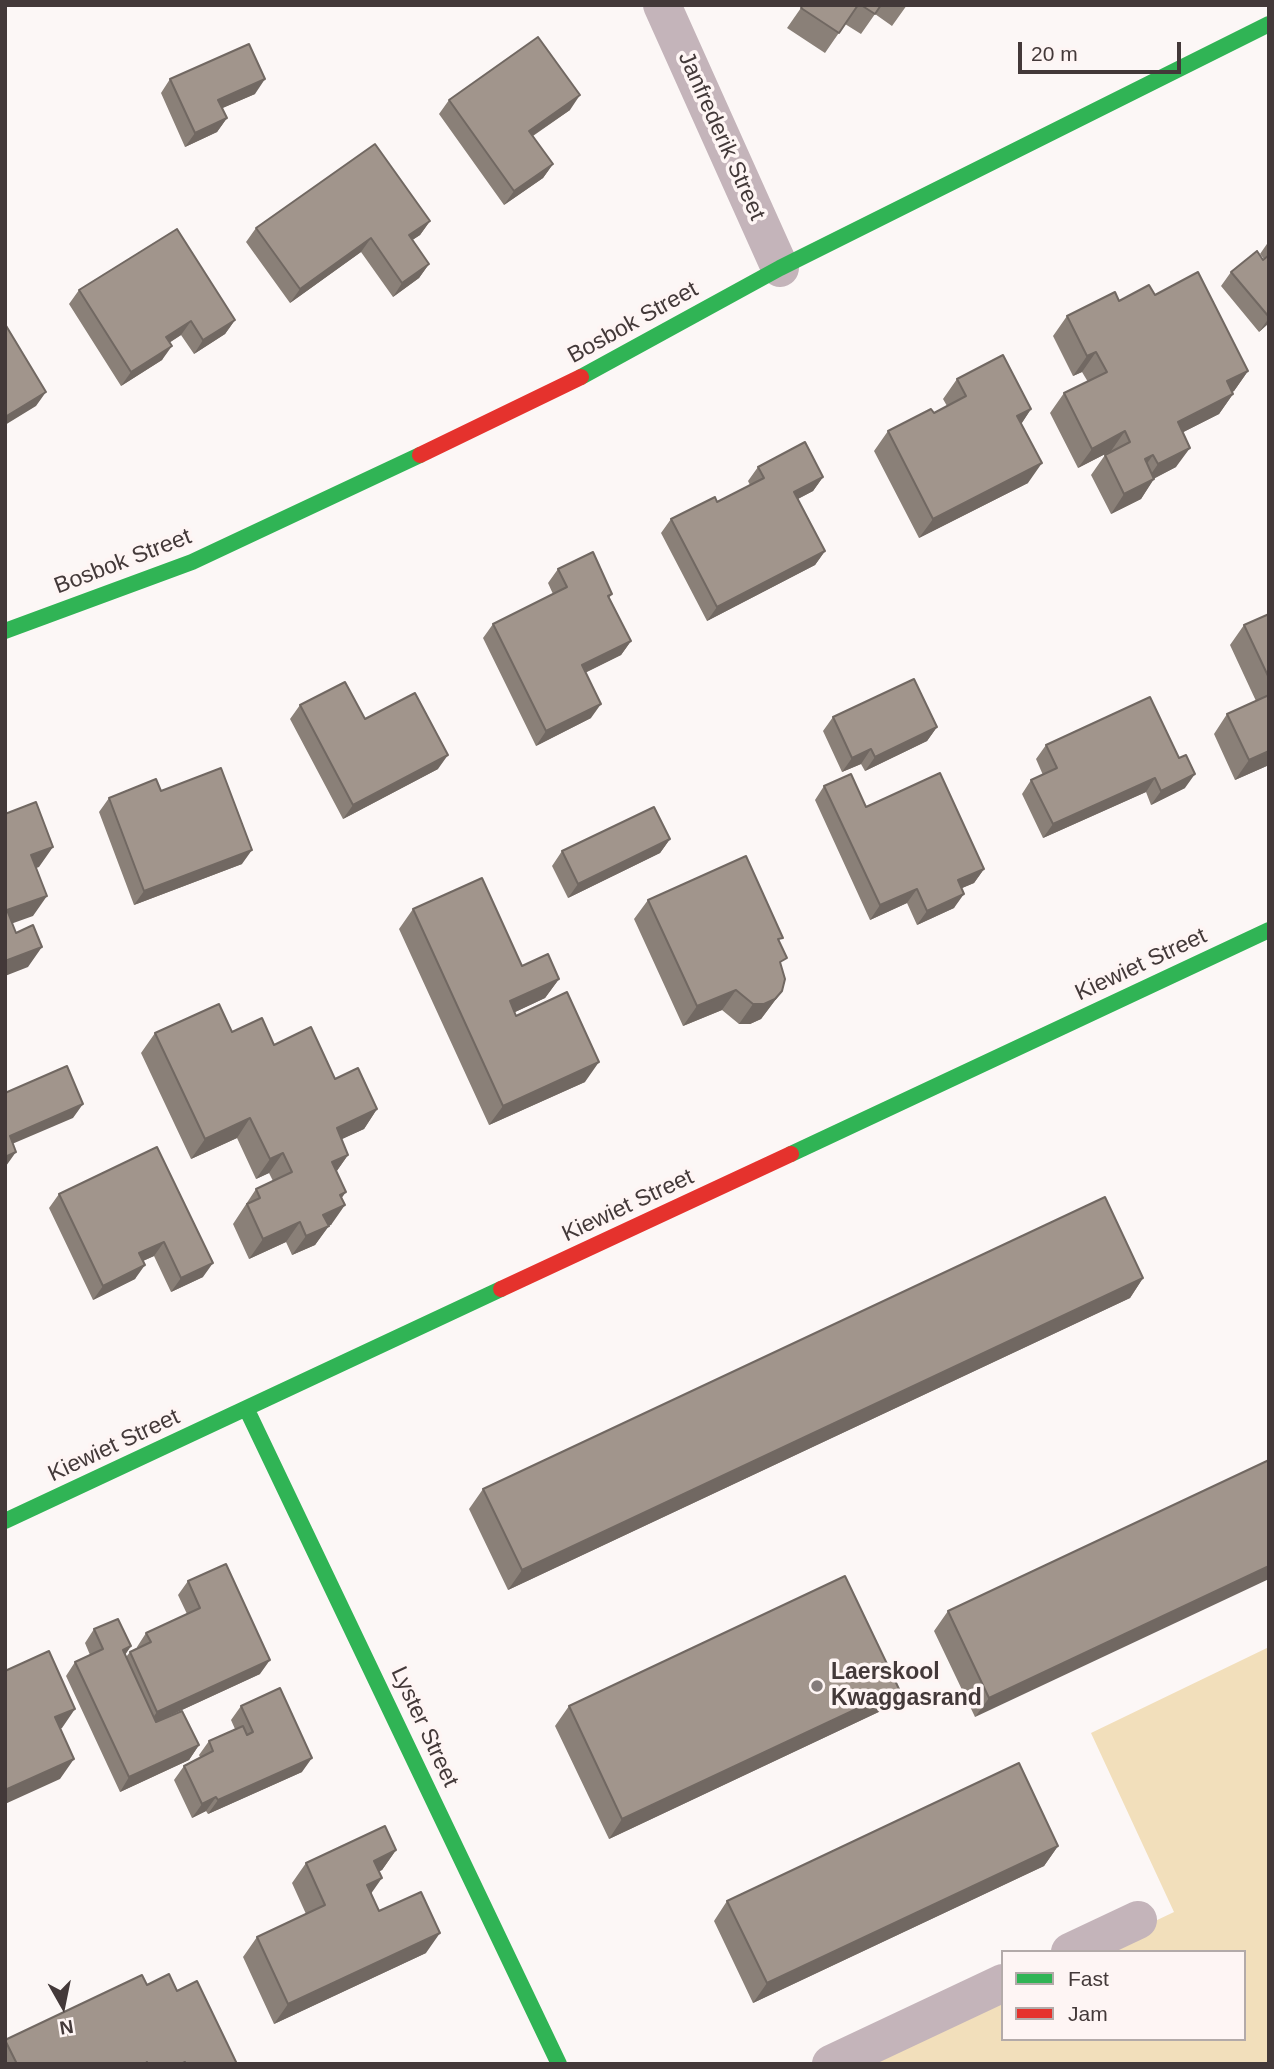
<!DOCTYPE html>
<html>
<head>
<meta charset="utf-8">
<style>
  body { margin:0 }
  #map { position:relative; width:1274px; height:2069px; overflow:hidden; background:#fcf7f6; font-family:Arial,sans-serif }
  canvas { display:block }
  .frame { position:absolute; inset:0; border:7px solid #433939; pointer-events:none }
  .legend { position:absolute; left:1001px; top:1950px; width:245px; height:91px; box-sizing:border-box; background:#fef5f4; border:2px solid #b3aaa9; margin:0; padding:9px 12px; list-style:none; font-size:21px; color:#433939 }
  .legend li { display:flex; align-items:center; gap:14px; height:35px }
  .legend b { width:35px; border:2px solid #b3aaa9 }
  .north { position:absolute; left:28px; top:1971px; width:70px; height:70px; -webkit-text-stroke:5px #fef5f4; paint-order:stroke; rotate:171deg; font-size:19px; font-weight:700; line-height:28px; text-align:center; color:#433939 }
  .north::after { content:''; display:block; margin:auto; width:24px; height:32px; background:#433939; clip-path:polygon(50% 0,100% 100%,50% 72%,0 100%) }
  .scale { position:absolute; left:1018px; top:42px; width:163px; height:32px; box-sizing:border-box; border:4px solid #433939; border-top:0; padding-left:9px; font-size:21px; line-height:24px; white-space:nowrap; color:#433939; -webkit-text-stroke:5px #fef5f4; paint-order:stroke }
</style>
</head>
<body>
<div id="map">
<canvas width="1274" height="2069"></canvas>
<div class="frame"></div>
<ul class="legend">
<li><b style="height:9px;background:#30b455"></b>Fast</li>
<li><b style="height:9px;background:#e5322d"></b>Jam</li>
</ul>
<div class="north">N</div>
<div class="scale">20 m</div>
</div>
<script>
const c = document.querySelector('canvas').getContext('2d');
c.lineJoin = 'round';
function fill(path, color) { c.fillStyle = color; c.fill(path, 'evenodd'); }
const shape = rows => new Path2D(rows.map(r => 'M' + r).join(''));
function strokePath(path, color, width, dash) { c.strokeStyle = color; c.lineWidth = width; c.lineCap = dash ? 'butt' : 'round'; c.setLineDash(dash || []); c.stroke(path); }
function drawText(font, color, halo, rows, align = 'center') {
  c.font = font + ' Arial,sans-serif'; c.lineWidth = 7; c.setLineDash([]); c.textBaseline = 'middle'; c.strokeStyle = halo; c.fillStyle = color; for (const [text, x, y, turn = 0] of rows) {
    c.save(); c.translate(x, y); c.rotate((+turn || 0) * Math.PI / 180); c.textAlign = isNaN(turn) ? turn : align; if (halo) c.strokeText(text, 0, 0); c.fillText(text, 0, 0); c.restore();
  }
}
fill(shape([
  [1269,1647,1269,2064,853,2064,1003,1993,1003,2039,1244,2039,1244,1952,1090,1952,1174,1912,1091,1733]
]), '#f2dfbb');
strokePath(shape([
  [662,5,780,268],
  [1070,1952,1138,1920],
  [831,2064,1003,1983]
]), '#c4b4ba', 38);
strokePath(shape([
  [581,377,780,268,1269,24],
  [5,631,192,562,420,455],
  [791,1154,1269,930],
  [247,1410,559,2064],
  [5,1521,501,1289]
]), '#30b455', 16);
strokePath(shape([
  [420,455,581,377],
  [501,1289,791,1154]
]), '#e5322d', 16);
fill(shape([
  [803,5,907,5,892,26,875,14,861,34,845,24,825,53,787,28],
  [170,79,255,94,222,108,227,118,217,132,185,147,161,93],
  [449,100,570,110,533,136,553,164,543,178,504,205,439,114],
  [430,221,420,235,412,240,429,264,419,278,393,297,361,252,290,303,246,242,256,228],
  [1269,241,1269,323,1259,332,1221,286,1231,272,1264,259,1260,254],
  [79,290,235,320,225,334,194,354,181,335,170,342,162,360,121,386,69,304],
  [1155,295,1248,371,1234,391,1232,392,1233,394,1219,414,1183,432,1176,467,1154,478,1141,499,1111,514,1091,475,1105,455,1111,451,1078,468,1050,413,1064,393,1088,382,1082,372,1073,376,1053,336,1067,316,1119,301],
  [957,379,1031,409,1021,424,1028,483,919,538,874,451,888,431,934,413,947,406,943,399],
  [758,467,823,477,813,491,798,499,825,551,815,565,707,621,661,533,671,519,717,502,750,485,748,481],
  [558,569,612,594,609,598,631,641,621,655,585,673,591,718,536,746,483,638,493,624,553,594,548,583],
  [1269,614,1269,765,1235,780,1214,734,1227,714,1256,701,1230,645,1244,625],
  [300,705,365,719,438,769,343,819,290,719],
  [833,717,937,727,927,741,865,771,861,764,842,772,823,731],
  [1046,745,1179,758,1185,788,1151,805,1146,792,1043,838,1022,794,1031,780,1043,775,1036,759],
  [824,786,866,807,984,869,974,883,962,888,954,908,917,925,907,903,870,920,815,800],
  [161,791,242,864,134,905,99,812,109,798],
  [670,839,660,853,568,898,552,866,562,851],
  [648,900,780,942,782,991,761,1019,750,1024,739,1024,722,1010,683,1026,634,919],
  [413,909,522,966,559,979,545,998,515,1012,516,1016,585,1082,489,1125,399,929],
  [232,1032,274,1045,335,1079,377,1109,364,1129,341,1139,348,1155,336,1172,341,1198,331,1225,329,1225,315,1245,292,1255,286,1242,249,1259,233,1224,256,1189,273,1181,269,1173,256,1179,237,1138,191,1159,141,1053,155,1033],
  [157,1147,203,1277,171,1292,154,1256,143,1261,135,1279,93,1300,49,1208,59,1194],
  [1143,1278,1130,1298,508,1590,469,1509,483,1489],
  [1269,1460,975,1717,934,1631,948,1611],
  [188,1581,260,1674,156,1722,199,1745,189,1760,120,1792,66,1676,75,1662,90,1655,85,1643,94,1629,131,1646,125,1655,126,1657,130,1652,137,1649,137,1647,146,1633,187,1614,178,1595],
  [899,1689,885,1709,609,1839,555,1726,569,1706],
  [241,1706,302,1772,208,1814,206,1811,192,1818,174,1780,184,1766,200,1757,199,1755,209,1741,235,1729,231,1720],
  [1058,1846,1044,1866,753,2003,714,1921,727,1901],
  [396,1850,382,1870,379,1871,371,1894,379,1911,426,1953,274,2024,243,1957,257,1937,306,1914,292,1883,306,1863],
  [147,1985,177,1991,237,2064,5,2064,5,2040]
]), '#8a8078');
fill(shape([
  [265,79,255,94,209,114,218,100],
  [580,95,570,110,519,145,529,131],
  [227,118,217,132,185,147,195,133],
  [553,164,543,178,504,205,514,191],
  [430,221,420,235,399,249,409,235],
  [371,238,361,252,290,303,300,289],
  [429,264,419,278,393,297,402,283],
  [1269,318,1269,323,1259,332],
  [235,320,225,334,194,354,203,340],
  [191,321,181,335,157,351,166,337],
  [172,346,162,360,121,386,131,372],
  [1096,352,1082,372,1073,376,1087,356],
  [1248,371,1234,391,1213,401,1227,381],
  [46,392,36,406,5,425,5,417],
  [1233,394,1219,414,1164,442,1178,422],
  [1031,409,1018,429,1017,416],
  [1125,431,1111,451,1078,468,1092,449],
  [1190,448,1176,467,1144,484,1158,464],
  [1153,455,1139,475,1145,459],
  [1042,463,1028,483,919,538,933,519],
  [823,477,813,491,784,506,794,492],
  [1154,479,1141,499,1111,514,1124,494],
  [825,551,815,565,707,621,717,607],
  [631,641,621,655,572,679,582,665],
  [601,704,591,718,536,746,546,731],
  [937,727,927,741,865,771,875,757],
  [871,749,861,764,842,772,852,758],
  [1269,751,1269,765,1235,780,1249,760],
  [448,755,438,769,343,819,353,805],
  [1195,774,1185,788,1151,805,1161,791],
  [1155,778,1146,792,1043,838,1053,824],
  [670,839,660,853,568,898,578,884],
  [53,847,39,867,18,875,31,855],
  [252,850,242,864,134,905,144,891],
  [984,869,974,883,948,894,958,880],
  [917,889,907,903,870,920,880,905],
  [964,894,954,908,917,925,927,911],
  [47,896,33,916,5,926,7,910],
  [42,947,28,967,5,976,5,961],
  [559,979,545,998,496,1021,510,1001],
  [736,990,722,1010,683,1026,697,1006],
  [782,991,761,1019,750,1024,739,1024,753,1004],
  [599,1062,585,1082,489,1125,503,1106],
  [83,1104,73,1118,5,1147,10,1136],
  [377,1109,364,1129,323,1148,337,1128],
  [250,1118,237,1138,191,1159,205,1139],
  [16,1152,6,1166,5,1167,5,1157],
  [283,1153,269,1173,256,1179,270,1159],
  [348,1155,334,1175,332,1162],
  [346,1192,333,1210,345,1205,331,1225,320,1229,329,1226,315,1245,292,1255,306,1236,340,1195],
  [300,1222,286,1242,249,1259,263,1239],
  [164,1242,154,1256,129,1267,139,1253],
  [213,1263,203,1277,171,1292,181,1278],
  [145,1265,135,1279,93,1300,103,1286],
  [1143,1278,1130,1298,508,1590,522,1570],
  [1269,1566,1269,1579,975,1717,989,1698],
  [131,1646,121,1660,123,1650],
  [270,1660,260,1674,147,1726,157,1712],
  [899,1689,885,1709,609,1839,622,1819],
  [75,1709,62,1728,41,1737,55,1717],
  [199,1745,189,1760,120,1792,129,1777],
  [312,1758,302,1772,208,1814,218,1800],
  [74,1759,60,1779,5,1804,5,1790],
  [216,1797,206,1811,192,1818,202,1804],
  [1058,1846,1044,1866,753,2003,767,1983],
  [396,1850,382,1870,360,1881,374,1861],
  [382,1878,368,1898,367,1885],
  [440,1933,426,1953,274,2024,288,2004]
]), '#716862');
const building = shape([
  [803,5,858,5,839,33,801,8,803,5],
  [861,5,881,5,875,14,861,5],
  [538,37,580,95,529,131,553,164,514,191,449,100,538,37],
  [249,44,265,79,218,100,227,118,195,133,170,79,249,44],
  [375,144,430,221,409,235,429,264,402,283,371,238,300,289,256,228,375,144],
  [177,229,235,320,203,340,191,321,166,337,172,346,131,372,79,290,177,229],
  [1257,251,1263,260,1269,255,1269,317,1231,272,1257,251],
  [1198,272,1248,371,1227,381,1233,394,1178,422,1190,448,1158,464,1153,455,1145,459,1154,479,1124,494,1105,455,1130,442,1125,431,1092,449,1064,393,1107,372,1096,352,1087,356,1067,316,1115,292,1119,301,1149,285,1155,295,1198,272],
  [5,324,46,392,5,417,5,324],
  [1003,355,1031,409,1017,416,1042,463,933,519,888,431,931,409,934,413,966,396,957,379,1003,355],
  [805,442,823,477,794,492,825,551,717,607,671,519,715,497,717,502,764,478,758,467,805,442],
  [593,552,612,594,608,596,631,641,582,665,601,704,546,731,493,624,567,587,558,569,593,552],
  [1269,614,1269,678,1244,625,1269,614],
  [914,679,937,727,875,757,871,749,852,758,833,717,914,679],
  [345,682,365,719,415,693,448,755,353,805,300,705,345,682],
  [1269,695,1269,751,1249,760,1227,714,1269,695],
  [1150,697,1179,758,1186,755,1195,774,1161,791,1155,778,1053,824,1031,780,1057,768,1046,745,1150,697],
  [221,768,252,850,144,891,109,798,156,779,161,791,221,768],
  [940,773,984,869,958,880,964,894,927,911,917,889,880,905,824,786,851,774,866,807,940,773],
  [36,802,53,847,31,855,47,896,7,910,16,933,33,925,42,947,5,961,5,814,36,802],
  [654,807,670,839,578,884,562,851,654,807],
  [746,856,783,938,778,939,787,958,780,962,785,979,782,991,775,999,764,1004,753,1004,736,990,697,1006,648,900,746,856],
  [482,878,522,966,548,954,559,979,510,1001,516,1016,567,992,599,1062,503,1106,413,909,482,878],
  [219,1004,232,1032,262,1018,274,1045,311,1027,335,1079,358,1068,377,1109,337,1128,348,1155,332,1162,346,1192,340,1195,345,1205,323,1215,329,1226,306,1236,300,1222,263,1239,247,1204,260,1198,256,1189,292,1172,283,1153,270,1159,250,1118,205,1139,155,1033,219,1004],
  [67,1066,83,1104,10,1136,16,1152,5,1157,5,1093,67,1066],
  [157,1147,213,1263,181,1278,164,1242,139,1253,145,1265,103,1286,59,1194,157,1147],
  [1105,1197,1143,1278,522,1570,483,1489,1105,1197],
  [1269,1460,1269,1566,989,1698,948,1611,1269,1460],
  [226,1564,270,1660,157,1712,130,1652,151,1642,146,1633,200,1608,188,1581,226,1564],
  [845,1576,899,1689,622,1819,569,1706,845,1576],
  [118,1619,131,1646,123,1650,156,1722,182,1711,199,1745,129,1777,75,1662,103,1649,94,1629,118,1619],
  [49,1651,75,1709,55,1717,74,1759,5,1790,5,1671,49,1651],
  [280,1688,312,1758,218,1800,216,1797,202,1804,184,1766,213,1751,209,1741,243,1726,247,1735,253,1732,241,1706,280,1688],
  [1019,1763,1058,1846,767,1983,727,1901,1019,1763],
  [385,1826,396,1850,374,1861,382,1878,367,1885,379,1911,421,1892,440,1933,288,2004,257,1937,325,1905,306,1863,385,1826],
  [169,1974,177,1991,197,1981,237,2064,186,2064,185,2062,181,2064,148,2064,147,2062,144,2064,17,2064,5,2040,142,1975,147,1985,169,1974]
]);
fill(building, '#a1958c');
strokePath(building, '#716862', 2);
for (const [x, y, r, color] of [
  [817,1686,7,"#847c7b"]
]) { const dot = new Path2D(); dot.arc(x, y, r, 0, 2 * Math.PI); c.fillStyle = color; c.fill(dot); strokePath(dot, '#fef5f4', 2.5); }
drawText('23px', '#433939', '#fef5f4', [
  ["Janfrederik Street",721,136,66],
  ["Bosbok Street",633,323,-29],
  ["Bosbok Street",123,562,-21],
  ["Kiewiet Street",1141,965,-25],
  ["Kiewiet Street",628,1206,-25],
  ["Kiewiet Street",114,1446,-25],
  ["Lyster Street",424,1727,65]
]);
drawText('bold 23px', '#433939', '#fef5f4', [
  ["Laerskool",831,1673],
  ["Kwaggasrand",831,1699]
], 'left');
</script>
</body>
</html>
